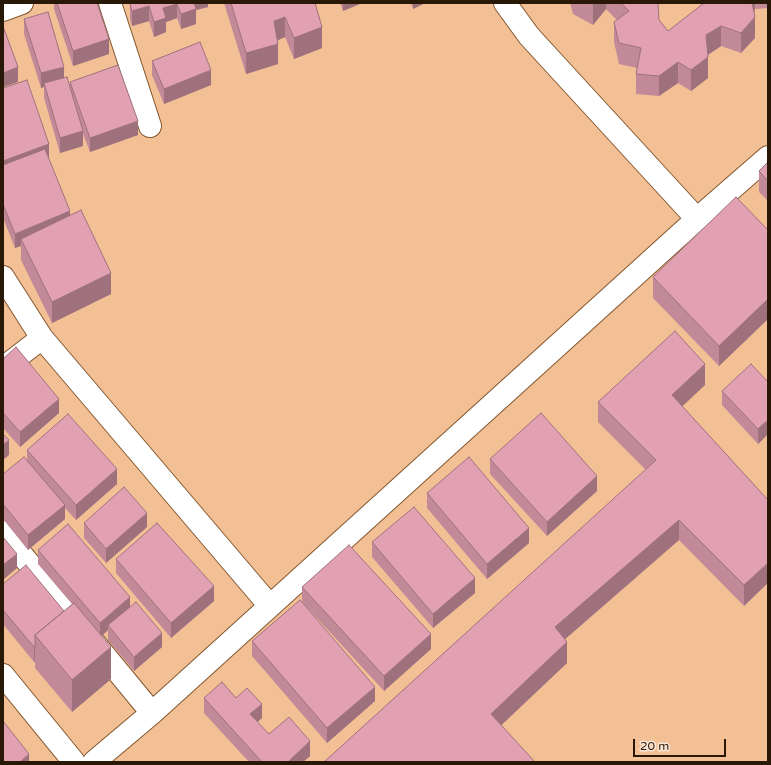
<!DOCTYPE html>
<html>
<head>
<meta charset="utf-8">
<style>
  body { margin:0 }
  #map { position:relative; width:771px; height:765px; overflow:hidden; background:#f3c096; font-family:"Varela Round",sans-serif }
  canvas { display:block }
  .frame { position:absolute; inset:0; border:4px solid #2a1807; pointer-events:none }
  .scale { position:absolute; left:633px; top:739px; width:93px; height:18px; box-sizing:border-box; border:2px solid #2a1807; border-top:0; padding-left:5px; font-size:12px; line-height:14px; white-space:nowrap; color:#2a1807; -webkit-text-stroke:3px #fde8d7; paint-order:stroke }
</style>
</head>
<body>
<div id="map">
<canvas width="771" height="765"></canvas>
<div class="frame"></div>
<div class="scale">20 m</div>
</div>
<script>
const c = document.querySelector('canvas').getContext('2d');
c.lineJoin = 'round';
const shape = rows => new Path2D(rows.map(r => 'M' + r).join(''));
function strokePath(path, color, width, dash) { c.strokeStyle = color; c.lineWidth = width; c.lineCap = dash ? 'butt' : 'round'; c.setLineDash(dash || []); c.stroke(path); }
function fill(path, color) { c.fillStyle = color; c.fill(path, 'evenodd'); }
const street = shape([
  [110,3,150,126],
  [505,3,529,36,697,219],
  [3,10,22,3],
  [3,277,42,338,270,606],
  [3,368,42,338],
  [3,532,152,713],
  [3,675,74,762],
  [94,762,152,713,697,219,768,157]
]);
strokePath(street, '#83572f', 24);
strokePath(street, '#fff', 22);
fill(shape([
  [54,3,97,3,109,54,73,66,54,9],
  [208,3,208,7,196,10,196,24,181,29,177,18,166,22,166,32,154,37,149,21,132,26,130,19,130,4],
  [224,3,315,3,322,48,294,59,285,37,278,40,278,64,246,74],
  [340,3,362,3,343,11],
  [411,3,425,3,413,9],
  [570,3,658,3,659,20,668,31,704,3,768,3,768,8,755,9,754,12,755,38,741,53,721,46,708,55,708,78,691,91,678,83,659,96,636,94,636,74,637,68,619,64,614,42,614,22,617,20,606,9,593,25,573,14],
  [24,19,70,86,70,82,138,135,90,152,83,134,83,146,60,153,44,98,44,87,41,88,24,34],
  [152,61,211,85,164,104,152,75],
  [3,88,49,159,70,215,111,294,52,323,21,260,21,246,15,248,3,218],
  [768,162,768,201,759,192,759,171],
  [768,230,768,319,719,366,653,298,653,277],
  [3,359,59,413,20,447,3,428],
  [768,382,768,434,758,444,722,405,722,391],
  [705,385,682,406,768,500,744,606,679,540,565,639,567,663,501,725,324,762,646,470,598,422,598,402],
  [27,450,117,484,76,520,65,508,65,519,28,550,3,519,3,474,27,460],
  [490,459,597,491,547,536,490,474],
  [427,493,529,543,487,579,427,508],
  [84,523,147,527,106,563,84,538],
  [372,542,475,593,433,628,372,557],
  [38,550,130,607,162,647,134,671,108,640,108,630,102,636,111,679,72,712,35,668,35,661,34,662,3,624,3,584,64,611,72,604,38,564],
  [116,559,214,601,171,638,116,573],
  [302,587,431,649,384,691,302,602],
  [252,641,375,701,327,743,252,656],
  [204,698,236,698,262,718,257,722,269,734,310,756,303,762,249,762,204,713]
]), '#c28a99');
fill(shape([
  [192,3,208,3,208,7,196,10,196,24,181,29,181,14],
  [343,3,362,3,343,11],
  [413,3,425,3,413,9],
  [594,3,606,3,606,9,593,25,593,4],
  [752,3,755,3,755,9,752,21],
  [177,4,177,18,166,22,166,32,154,37,154,22,163,8],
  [149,6,149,21,132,26,132,11],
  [285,17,285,37,274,42,274,21],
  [755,17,755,38,741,53,741,33],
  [721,26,721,46,706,56,706,35],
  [322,27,322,48,294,59,294,38],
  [109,39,109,54,73,66,73,51],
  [278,44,278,64,246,74,246,53],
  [708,57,708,78,691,91,691,70],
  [678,62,678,83,659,96,659,76],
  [18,67,18,82,3,87,3,73],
  [64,67,64,81,44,83,44,87,41,88,41,73],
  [211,70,211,85,164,104,164,89],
  [138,121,138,135,90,152,90,138],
  [83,131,83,146,60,153,60,138],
  [49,144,49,159,3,175,3,161],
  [70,211,70,226,21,239,21,246,15,248,15,234],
  [111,273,111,294,52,323,52,302],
  [768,299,768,319,719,366,719,346],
  [705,364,705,385,672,416,672,395],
  [59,399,59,413,20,447,20,432],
  [768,420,768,434,758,444,758,429],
  [9,440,9,455,3,460,3,445],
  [117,469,117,484,76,520,76,505],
  [597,476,597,491,547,536,547,522],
  [65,505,65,519,28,550,28,535],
  [147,513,147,527,106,563,106,549],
  [679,520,679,540,555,648,555,627],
  [529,528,529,543,487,579,487,564],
  [17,554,17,568,3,580,3,565],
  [768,563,768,583,744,606,744,585],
  [475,578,475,593,433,628,433,614],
  [214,586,214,601,171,638,171,623],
  [130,597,130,611,108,625,108,630,100,637,100,623],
  [162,633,162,647,134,671,134,657],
  [431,634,431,649,384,691,384,676],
  [567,642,567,663,491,735,491,714],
  [34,647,35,647,35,661,34,662],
  [111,647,111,679,72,712,72,680],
  [375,687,375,701,327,743,327,728],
  [262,704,262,718,250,729,250,714],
  [310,741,310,756,303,762,288,762],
  [29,754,29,762,20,762]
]), '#9e717d');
const building = shape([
  [57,3,97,3,109,39,73,51,57,3],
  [133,3,194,3,196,9,181,14,177,4,163,8,166,18,154,22,149,6,132,11,130,4,133,3],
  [231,3,315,3,322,27,294,38,285,17,274,21,278,44,246,53,231,3],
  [621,3,658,3,659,20,668,31,704,3,752,3,755,17,741,33,721,26,706,35,708,57,691,70,678,62,659,76,636,74,641,48,619,43,614,22,629,11,621,3],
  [48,12,64,67,41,73,24,19,48,12],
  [3,26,18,67,3,73,3,26],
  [200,42,211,70,164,89,152,61,200,42],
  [118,65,138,121,90,138,70,82,118,65],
  [67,77,83,131,60,138,44,83,67,77],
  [27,80,49,144,3,161,3,88,27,80],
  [45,149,70,211,15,234,3,204,3,165,45,149],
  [768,162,768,181,759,171,768,162],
  [736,197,768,230,768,299,719,346,653,277,736,197],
  [81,210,111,273,52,302,21,239,81,210],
  [675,331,705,364,672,395,768,500,768,563,744,585,679,520,555,627,567,642,491,714,535,762,324,762,656,460,598,402,675,331],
  [16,347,59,399,20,432,3,413,3,359,16,347],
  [751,364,768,382,768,420,758,429,722,391,751,364],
  [541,413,597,476,547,522,490,459,541,413],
  [68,414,117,469,76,505,27,450,68,414],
  [3,434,9,440,3,445,3,434],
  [24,457,65,505,28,535,3,504,3,474,24,457],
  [469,457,529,528,487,564,427,493,469,457],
  [124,487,147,513,106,549,84,523,124,487],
  [414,507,475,578,433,614,372,542,414,507],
  [157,523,214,586,171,623,116,559,157,523],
  [68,524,130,597,100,623,38,550,68,524],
  [3,537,17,554,3,565,3,537],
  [349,545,431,634,384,676,302,587,349,545],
  [26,565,64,611,35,635,35,647,34,647,3,610,3,584,26,565],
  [300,600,375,687,327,728,252,641,300,600],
  [136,602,162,633,134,657,108,625,136,602],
  [74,603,111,647,72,680,35,635,74,603],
  [222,682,236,698,247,688,262,704,250,714,269,734,289,717,310,741,288,762,262,762,204,698,222,682],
  [3,721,29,754,20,762,3,762,3,721]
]);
fill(building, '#e2a1b2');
strokePath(building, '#9e717d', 1);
</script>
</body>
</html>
